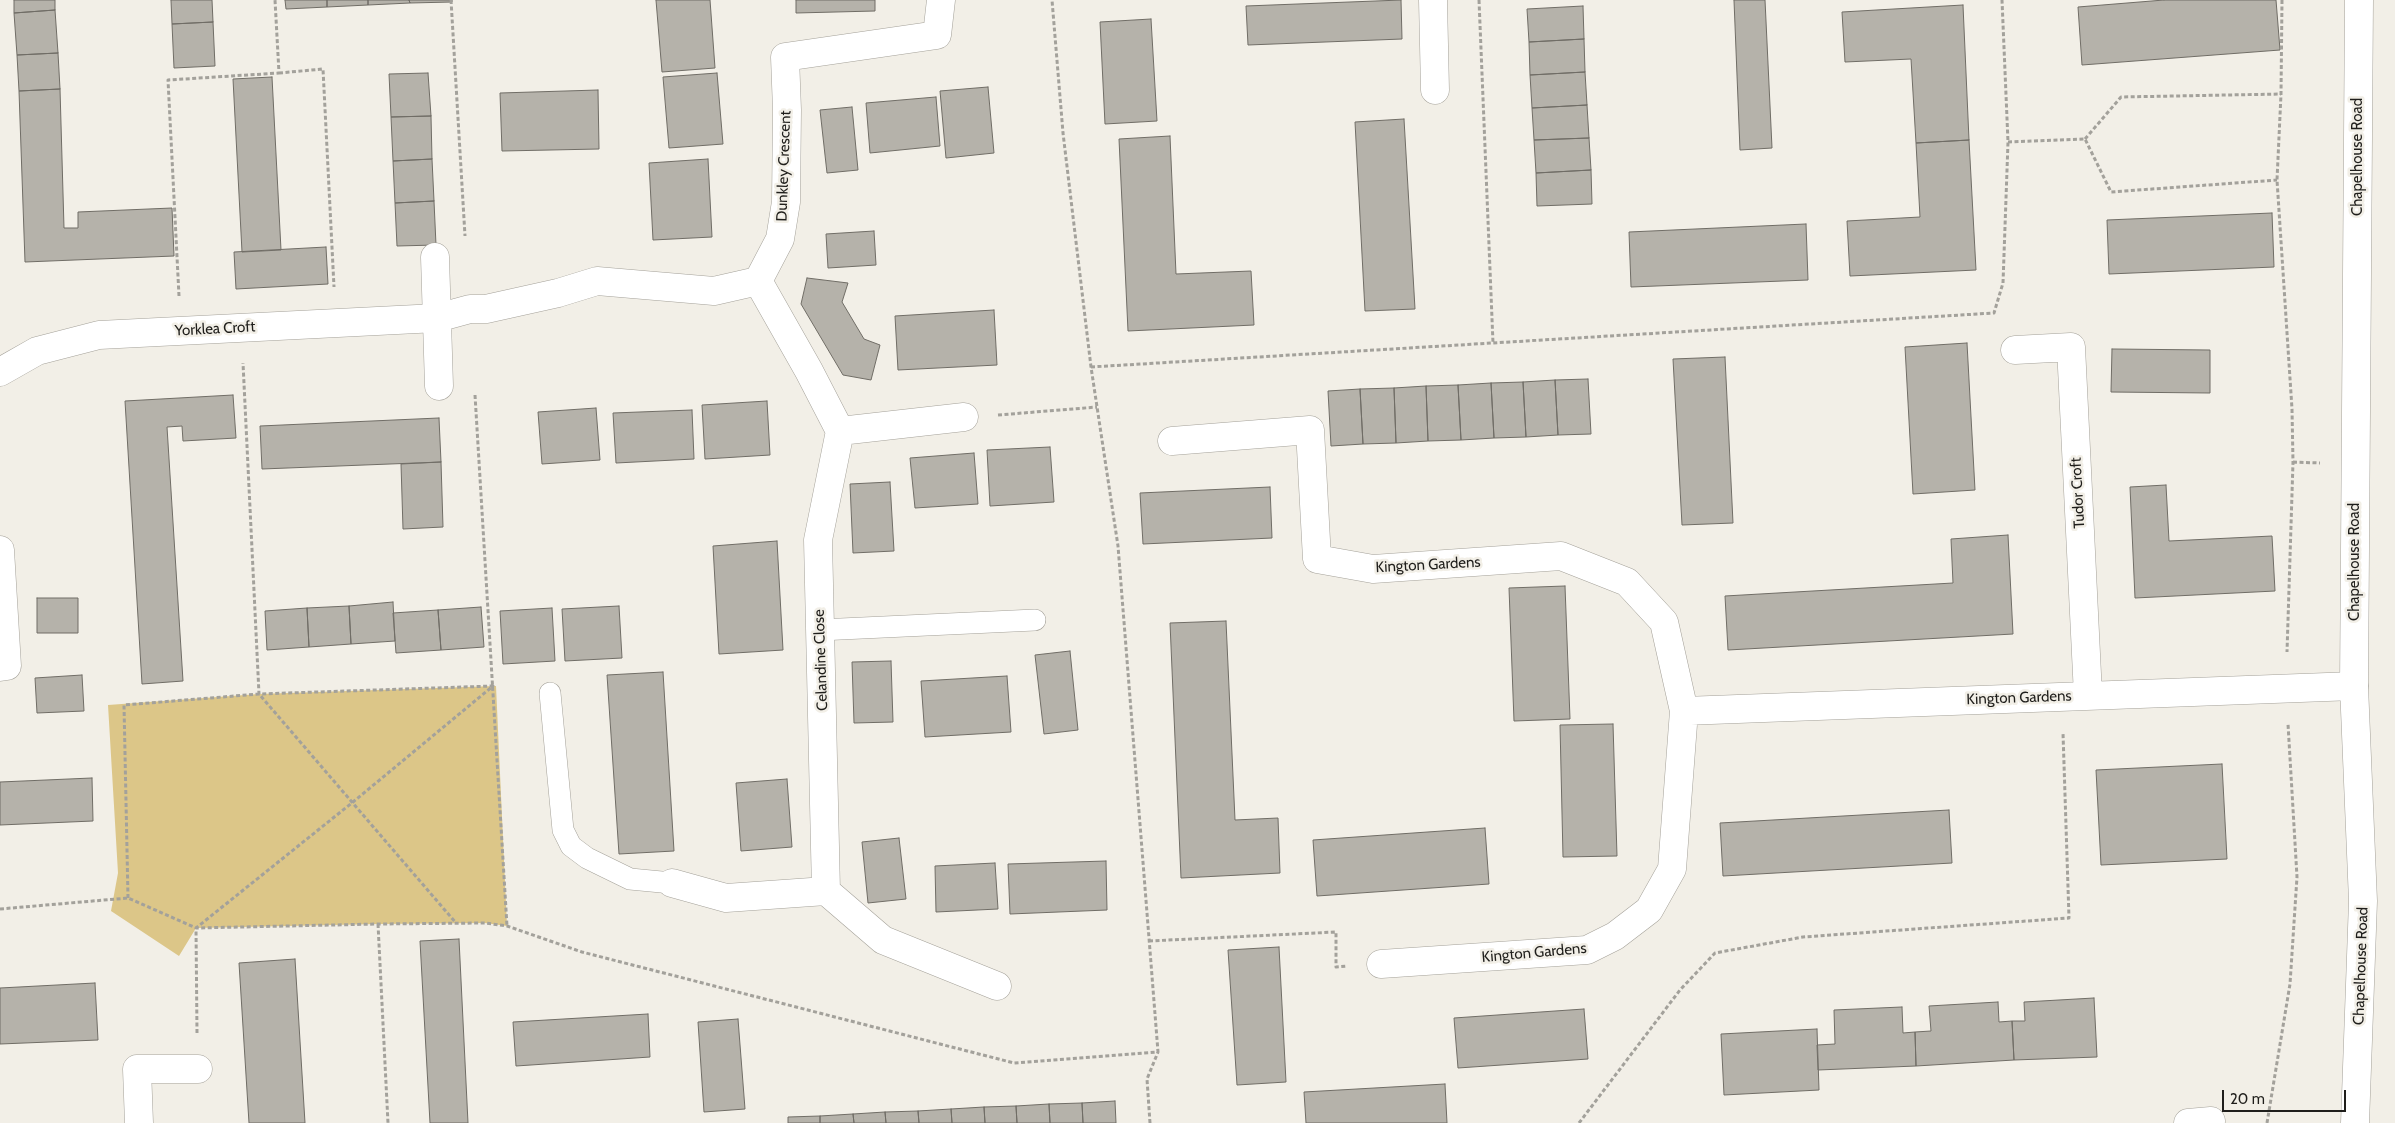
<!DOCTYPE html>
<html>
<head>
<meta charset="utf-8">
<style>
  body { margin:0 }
  #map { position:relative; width:2395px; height:1123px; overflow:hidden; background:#f2efe7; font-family:Cabin,sans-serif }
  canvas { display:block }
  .scale { position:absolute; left:2222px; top:1090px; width:124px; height:22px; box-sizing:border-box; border:2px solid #1f1e1b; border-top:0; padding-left:6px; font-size:15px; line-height:18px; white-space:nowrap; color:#1f1e1b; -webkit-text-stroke:4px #f2efe7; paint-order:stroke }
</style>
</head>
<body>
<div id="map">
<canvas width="2395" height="1123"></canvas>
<div class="scale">20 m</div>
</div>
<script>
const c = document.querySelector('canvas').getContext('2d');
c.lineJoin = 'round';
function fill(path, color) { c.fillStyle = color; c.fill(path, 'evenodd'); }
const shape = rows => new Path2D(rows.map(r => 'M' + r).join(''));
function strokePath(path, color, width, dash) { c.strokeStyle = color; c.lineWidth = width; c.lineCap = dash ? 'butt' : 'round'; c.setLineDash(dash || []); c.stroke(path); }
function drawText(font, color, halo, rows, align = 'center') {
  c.font = font + ' Cabin,sans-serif'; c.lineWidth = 5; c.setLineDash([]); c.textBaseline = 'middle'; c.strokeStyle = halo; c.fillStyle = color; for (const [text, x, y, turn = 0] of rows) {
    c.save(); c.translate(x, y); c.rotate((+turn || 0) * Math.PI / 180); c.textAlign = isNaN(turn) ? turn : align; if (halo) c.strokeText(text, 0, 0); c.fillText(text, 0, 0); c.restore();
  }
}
fill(shape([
  [496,686,507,926,485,923,378,924,196,928,179,956,111,911,118,873,108,705,259,694]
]), '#dcc688');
const building = shape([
  [14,0,55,0,55,10,14,13,14,0],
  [171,0,212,0,213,22,172,24,171,0],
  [285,0,327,0,327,7,286,9,285,0],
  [327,0,368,0,368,5,327,7,327,0],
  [368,0,409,0,410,3,368,5,368,0],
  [409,0,452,0,452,2,410,3,409,0],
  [656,0,710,0,715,68,662,72,656,0],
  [796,0,875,0,875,11,796,13,796,0],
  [1401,0,1402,39,1248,45,1246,6,1401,0],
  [1734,0,1765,0,1772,148,1740,150,1734,0],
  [2164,0,2276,0,2280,50,2082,65,2078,7,2164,0],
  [1963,5,1969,140,1916,143,1911,59,1845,62,1842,12,1963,5],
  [1583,6,1584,39,1529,42,1527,9,1583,6],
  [55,10,58,53,17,55,14,13,55,10],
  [1151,19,1157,121,1105,124,1100,22,1151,19],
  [213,22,215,66,174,68,172,24,213,22],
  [1584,39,1585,72,1530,75,1529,42,1584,39],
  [58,53,60,89,19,91,17,55,58,53],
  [1585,72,1587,105,1532,108,1530,75,1585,72],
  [428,73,431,116,391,117,389,74,428,73],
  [717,73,723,144,669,148,663,77,717,73],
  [272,77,281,250,242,252,233,79,272,77],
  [988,87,994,153,946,158,940,91,988,87],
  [60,89,64,228,78,228,78,212,172,208,174,256,25,262,19,91,60,89],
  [598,90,599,149,502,151,500,93,598,90],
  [936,97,940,146,870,153,866,103,936,97],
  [1587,105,1589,138,1534,140,1532,108,1587,105],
  [852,107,858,170,827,173,820,110,852,107],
  [431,116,432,159,393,161,391,117,431,116],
  [1404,119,1415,309,1365,311,1355,122,1404,119],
  [1170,136,1176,274,1251,271,1254,325,1128,331,1119,139,1170,136],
  [1589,138,1591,170,1536,173,1534,140,1589,138],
  [1969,140,1976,270,1850,276,1847,221,1920,217,1916,143,1969,140],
  [432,159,434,201,395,203,393,161,432,159],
  [708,159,712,237,653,240,649,163,708,159],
  [1591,170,1592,204,1537,206,1536,173,1591,170],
  [434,201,436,245,397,246,395,203,434,201],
  [2272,213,2274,267,2109,274,2107,220,2272,213],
  [1806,224,1808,280,1631,287,1629,232,1806,224],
  [874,231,876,265,828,268,826,234,874,231],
  [326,247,328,284,236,289,234,252,326,247],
  [807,278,848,283,842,302,864,339,880,345,871,380,843,375,801,304,807,278],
  [994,310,997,365,898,370,895,316,994,310],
  [1967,343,1975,490,1913,494,1905,347,1967,343],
  [2112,349,2210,350,2210,393,2111,392,2112,349],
  [1725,357,1733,523,1682,525,1673,359,1725,357],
  [1588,379,1591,434,1558,435,1555,380,1588,379],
  [1555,380,1558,435,1526,437,1523,382,1555,380],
  [1523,382,1526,437,1494,438,1491,383,1523,382],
  [1491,383,1494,438,1461,440,1458,385,1491,383],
  [1458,385,1461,440,1428,441,1426,386,1458,385],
  [1426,386,1428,441,1396,443,1394,388,1426,386],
  [1394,388,1396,443,1363,444,1360,389,1394,388],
  [1360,389,1363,444,1331,446,1328,391,1360,389],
  [233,395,236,438,183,441,182,426,167,427,183,681,142,684,125,401,233,395],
  [767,401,770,455,705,459,702,405,767,401],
  [596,408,600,460,542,464,538,412,596,408],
  [692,410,694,459,616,463,613,413,692,410],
  [439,418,441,462,262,469,260,426,439,418],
  [1050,447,1054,502,990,506,987,450,1050,447],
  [974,453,978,504,915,508,910,458,974,453],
  [441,462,443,527,403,529,401,464,441,462],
  [890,482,894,551,853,553,850,484,890,482],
  [2166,485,2169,541,2272,536,2275,591,2135,598,2130,487,2166,485],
  [1270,487,1272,538,1143,544,1140,493,1270,487],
  [2008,535,2013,634,1728,650,1725,596,1953,583,1951,539,2008,535],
  [777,541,783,650,719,654,713,546,777,541],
  [1565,586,1570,719,1514,721,1509,588,1565,586],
  [37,598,78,598,78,633,37,633,37,598],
  [393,602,395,641,351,644,349,606,393,602],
  [349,606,351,644,309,647,307,608,349,606],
  [619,606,622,658,565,661,562,609,619,606],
  [481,607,484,647,441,650,438,610,481,607],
  [307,608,309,647,267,650,265,611,307,608],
  [552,608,555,661,503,664,500,611,552,608],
  [438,610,441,650,396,653,393,613,438,610],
  [1226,621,1235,820,1278,818,1280,873,1181,878,1170,623,1226,621],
  [1070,651,1078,730,1044,734,1035,655,1070,651],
  [891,661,893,722,854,723,852,662,891,661],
  [663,672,674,851,619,854,607,675,663,672],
  [82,675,84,711,37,713,35,678,82,675],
  [1007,676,1011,732,925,737,921,681,1007,676],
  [1613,724,1617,856,1563,857,1560,725,1613,724],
  [2222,764,2227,859,2101,865,2096,770,2222,764],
  [92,778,93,821,0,825,0,782,92,778],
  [787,779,792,847,741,851,736,783,787,779],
  [1949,810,1952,863,1723,876,1720,823,1949,810],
  [1485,828,1489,884,1317,896,1313,840,1485,828],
  [899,838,906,899,868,903,862,842,899,838],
  [1106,861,1107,910,1010,914,1008,864,1106,861],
  [995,863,998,909,936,912,935,866,995,863],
  [459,939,468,1123,430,1123,420,941,459,939],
  [1279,947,1286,1082,1237,1085,1228,950,1279,947],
  [295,959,305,1123,249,1123,239,963,295,959],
  [95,983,98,1040,0,1044,0,988,95,983],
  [2094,998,2097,1057,2014,1060,2012,1021,2025,1021,2024,1002,2094,998],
  [1998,1002,1999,1022,2012,1021,2014,1060,1916,1066,1915,1032,1931,1031,1929,1006,1998,1002],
  [1902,1007,1903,1033,1915,1032,1916,1066,1818,1070,1817,1045,1835,1044,1834,1010,1902,1007],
  [1584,1009,1588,1059,1458,1068,1454,1018,1584,1009],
  [648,1014,650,1057,516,1066,513,1022,648,1014],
  [738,1019,745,1109,704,1112,698,1022,738,1019],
  [1817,1029,1819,1090,1724,1095,1721,1034,1817,1029],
  [1445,1084,1447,1123,1306,1123,1304,1092,1445,1084],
  [1115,1101,1116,1123,1083,1123,1082,1103,1115,1101],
  [1082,1103,1083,1123,1050,1123,1049,1104,1082,1103],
  [1049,1104,1050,1123,1017,1123,1016,1106,1049,1104],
  [1016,1106,1017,1123,985,1123,984,1107,1016,1106],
  [984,1107,985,1123,952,1123,951,1109,984,1107],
  [951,1109,952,1123,919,1123,918,1111,951,1109],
  [918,1111,919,1123,886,1123,885,1112,918,1111],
  [885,1112,886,1123,854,1123,853,1114,885,1112],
  [853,1114,854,1123,820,1123,820,1116,853,1114],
  [820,1116,820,1123,788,1123,788,1117,820,1116]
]);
fill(building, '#b5b2aa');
strokePath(building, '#706d66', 1);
const lane = shape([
  [819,630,1035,620],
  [550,693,563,830,571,846,587,858,630,879,672,883]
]);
const street = shape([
  [1433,0,1435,90],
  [435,257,439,386],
  [2015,350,2071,347,2088,695],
  [0,372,37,351,99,335,437,318,470,309,486,309,558,293,597,281,714,291,758,281,780,239,786,202,787,110,785,57,937,35,941,0],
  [840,431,964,417],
  [1172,441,1310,430,1317,559,1373,569,1561,556,1627,582,1664,622,1684,711],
  [0,550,7,666,0,667],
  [672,883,726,898,826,891,818,540,840,431,809,371,758,281],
  [826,891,883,940,997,986],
  [1381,964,1587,950,1615,936,1649,910,1672,869,1684,711,2354,686],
  [139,1123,137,1069,198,1069],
  [2188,1123,2211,1121]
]);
const secondary = shape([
  [2355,1123,2363,901,2354,686,2359,0]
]);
strokePath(lane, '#a4a199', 22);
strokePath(street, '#a4a199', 29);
strokePath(secondary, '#a4a199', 29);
strokePath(shape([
  [451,0,465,236],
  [1479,0,1493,343],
  [2282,0,2281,94,2277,180,2292,409,2293,462,2287,652],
  [279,73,323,69,334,287],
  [2085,139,2121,97,2281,94],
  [2008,142,2085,139,2111,192,2277,180],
  [179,296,168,80,279,73,275,0],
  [1091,367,1994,313,2003,283,2008,142,2002,0],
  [475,395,507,926],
  [998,415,1097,407],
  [2293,462,2320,463],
  [128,898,124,705,259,694,456,923],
  [0,909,128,898,196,928,378,924,485,923,507,926,582,952,1014,1063,1158,1052,1118,546,1091,367,1063,133,1052,0],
  [378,924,388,1123],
  [1149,941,1336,932,1336,967,1347,966],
  [197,1033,196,928,353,802,493,686,259,694,243,363],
  [1150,1123,1147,1079,1158,1052],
  [1579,1123,1680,990,1715,953,1803,937,2069,918,2063,733],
  [2267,1123,2290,984,2297,877,2288,724]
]), '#a3a19b', 3, [4, 2.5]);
strokePath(lane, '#fff', 21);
strokePath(street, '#fff', 28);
strokePath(secondary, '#fff', 28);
drawText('15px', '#1f1e1b', '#f2efe7', [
  ["Chapelhouse Road",2358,157,-90],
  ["Dunkley Crescent",784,166,-88],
  ["Yorklea Croft",215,329,-3],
  ["Tudor Croft",2078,493,-93],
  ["Chapelhouse Road",2355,562,-90],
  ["Kington Gardens",1428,565,-3],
  ["Celandine Close",821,660,-92],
  ["Kington Gardens",2019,698,-2],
  ["Kington Gardens",1534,953,-5],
  ["Chapelhouse Road",2361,966,-88]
]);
</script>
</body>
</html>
